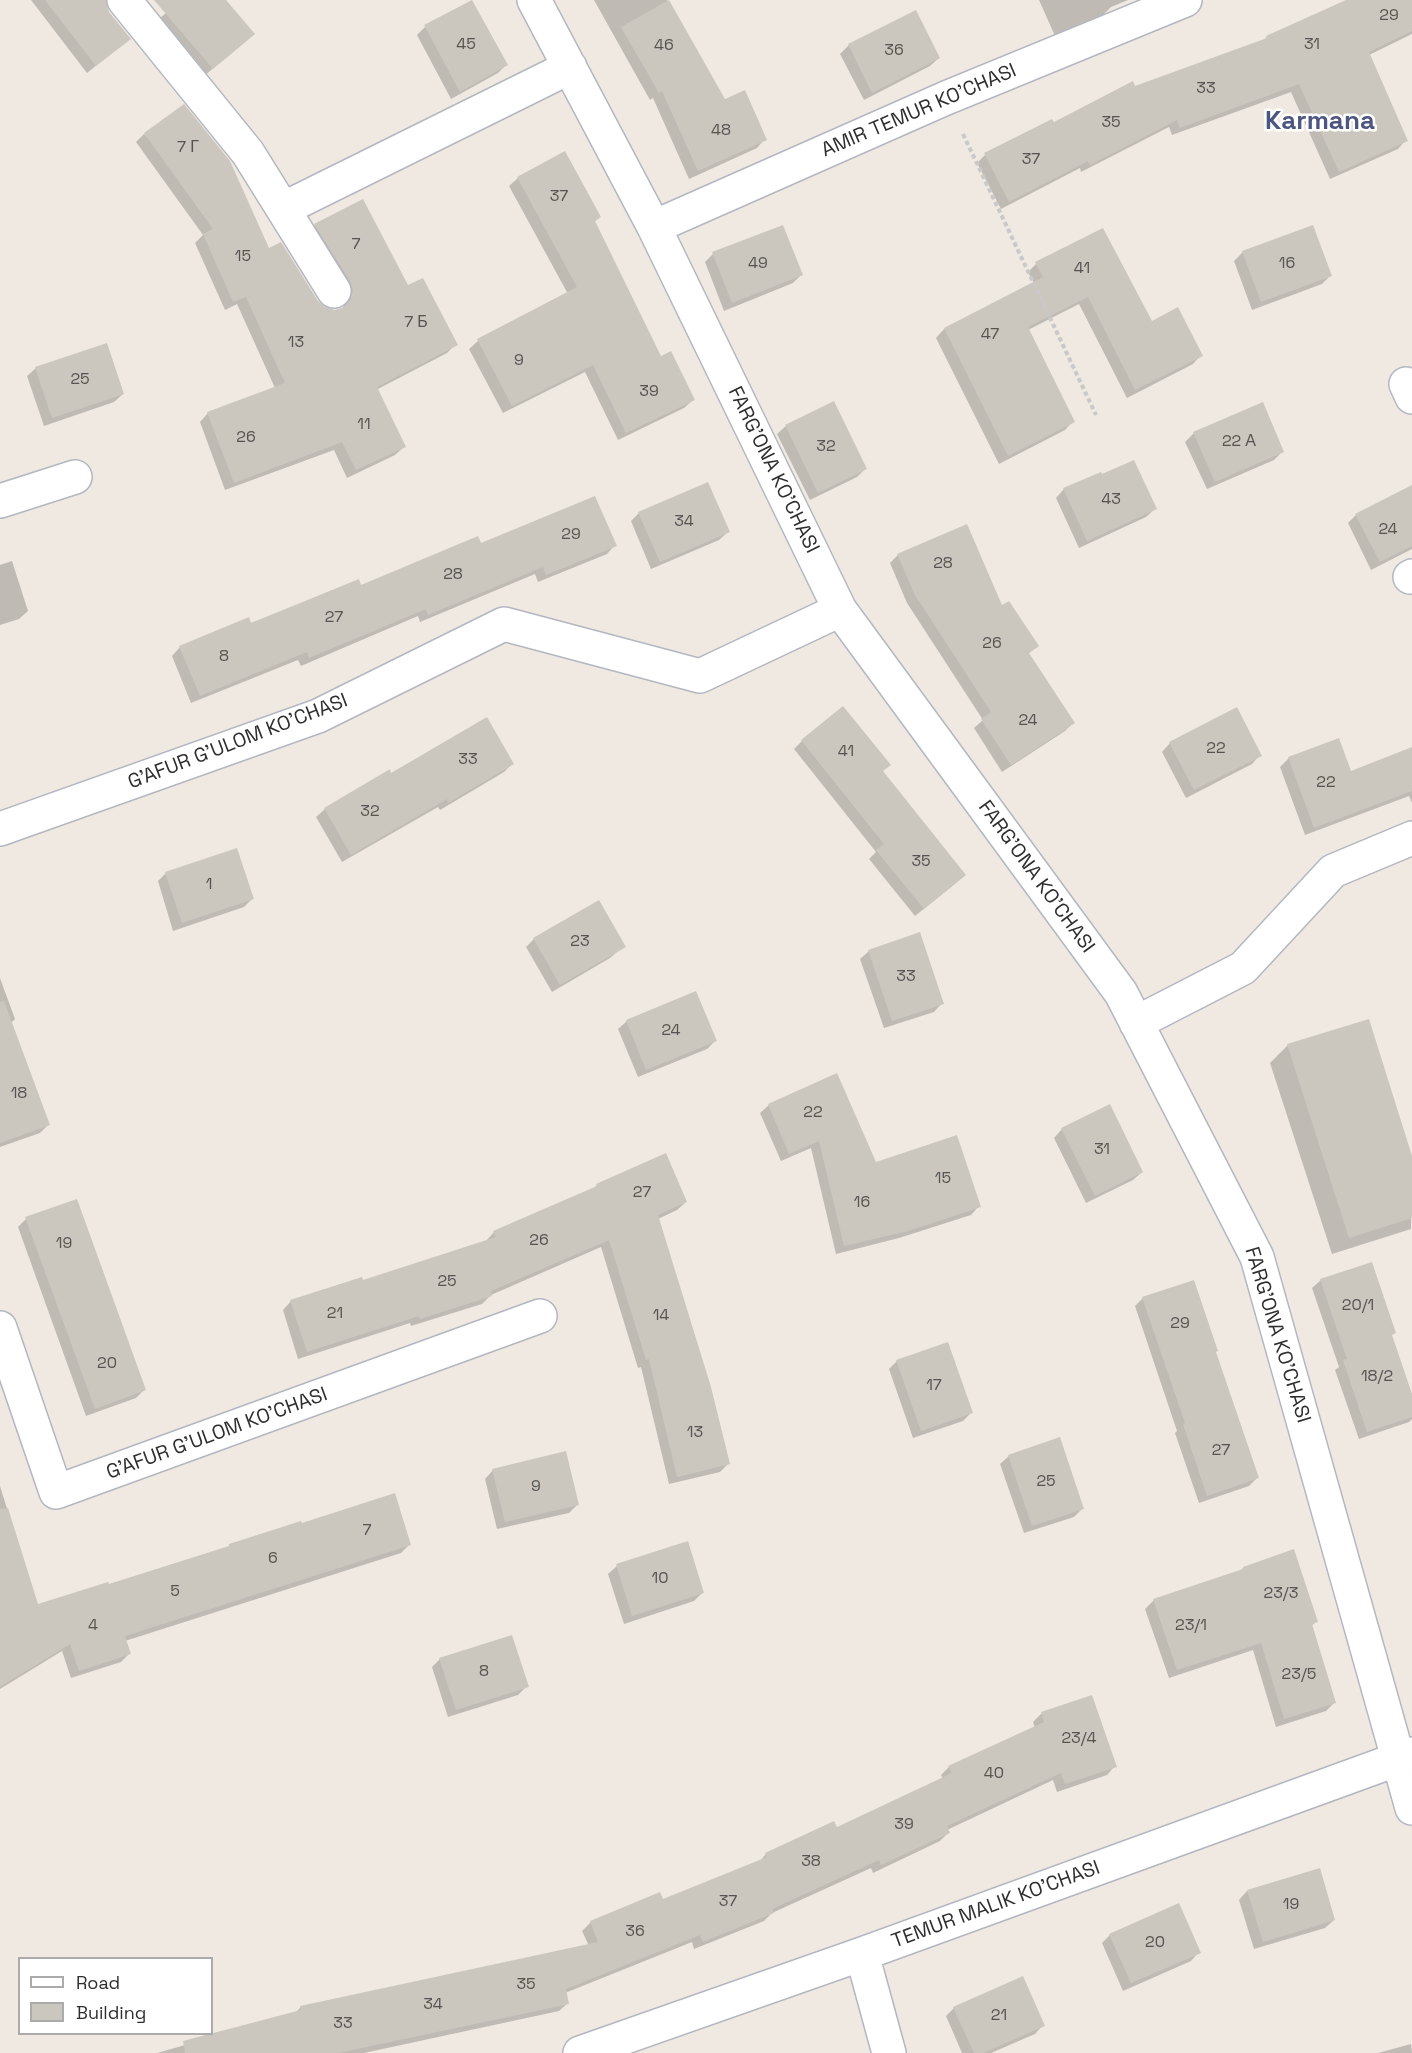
<!DOCTYPE html>
<html>
<head>
<meta charset="utf-8">
<style>
  body { margin:0 }
  #map { position:relative; width:1412px; height:2053px; overflow:hidden; background:#efe9e1; font-family:"Space Grotesk",sans-serif }
  canvas { display:block }
  .legend { position:absolute; left:18px; top:1957px; width:195px; height:78px; box-sizing:border-box; background:#fff; border:2px solid #ababab; margin:0; padding:8px 10px; list-style:none; font-size:18px; color:#2e2e2e }
  .legend li { display:flex; align-items:center; gap:12px; height:30px }
  .legend b { width:30px; border:2px solid #ababab }
</style>
</head>
<body>
<div id="map">
<canvas width="1412" height="2053"></canvas>
<ul class="legend">
<li><b style="height:8px;background:#fff"></b>Road</li>
<li><b style="height:16px;background:#cbc7bf"></b>Building</li>
</ul>
</div>
<script>
const c = document.querySelector('canvas').getContext('2d');
c.lineJoin = 'round';
function fill(path, color) { c.fillStyle = color; c.fill(path, 'evenodd'); }
const shape = rows => new Path2D(rows.map(r => 'M' + r).join(''));
function strokePath(path, color, width, dash) { c.strokeStyle = color; c.lineWidth = width; c.lineCap = dash ? 'butt' : 'round'; c.setLineDash(dash || []); c.stroke(path); }
function drawText(font, color, halo, rows, align = 'center') {
  c.font = font + ' "Space Grotesk",sans-serif'; c.lineWidth = 5; c.setLineDash([]); c.textBaseline = 'middle'; c.strokeStyle = halo; c.fillStyle = color; for (const [text, x, y, turn = 0] of rows) {
    c.save(); c.translate(x, y); c.rotate((+turn || 0) * Math.PI / 180); c.textAlign = isNaN(turn) ? turn : align; if (halo) c.strokeText(text, 0, 0); c.fillText(text, 0, 0); c.restore();
  }
}
fill(shape([
  [31,0,104,0,108,12,129,39,87,73],
  [180,0,224,0,245,42,204,76,157,21],
  [594,0,667,0,724,101,765,139,757,148,689,179,653,98,650,100],
  [1039,0,1128,0,1111,7,1103,15,1055,36],
  [1356,0,1412,0,1412,34,1369,55,1406,140,1398,149,1330,179,1291,92,1172,135,1169,127,1081,172,1080,168,1001,209,977,163,985,155,1135,88,1262,42,1267,37],
  [425,27,506,65,498,73,451,99,417,35],
  [849,45,939,58,930,66,864,100,840,54],
  [144,134,268,250,324,309,335,311,343,309,345,299,307,234,315,225,407,287,456,344,447,353,376,390,404,447,395,455,347,478,334,450,225,490,200,422,208,413,275,388,237,304,225,310,195,243,203,235,136,142],
  [564,153,599,217,594,222,660,358,693,400,684,408,618,440,585,372,503,413,469,349,478,341,568,294,509,186,518,178],
  [1243,252,1330,276,1322,284,1252,310,1234,261],
  [713,254,801,275,793,283,724,311,705,262],
  [1036,264,1151,323,1201,355,1193,364,1127,398,1079,304,1028,330,1073,421,1065,430,999,464,936,338,944,329,1034,283,1028,272],
  [36,368,123,394,114,402,44,426,27,376],
  [786,426,866,468,857,477,810,500,777,434],
  [1194,433,1283,451,1274,460,1207,489,1185,442],
  [1412,487,1412,549,1371,570,1348,523,1356,515],
  [1064,489,1155,509,1146,517,1079,548,1056,498],
  [639,513,728,532,719,540,651,569,631,521],
  [480,545,615,545,607,554,538,582,535,574,420,622,418,616,301,666,298,660,191,703,172,656,180,647],
  [898,555,1001,607,1037,646,1028,654,1073,723,1065,731,1002,772,974,728,983,720,907,603,890,563],
  [12,561,28,611,19,619,0,625,0,565],
  [802,741,882,772,956,883,915,916,869,859,876,852,794,749],
  [1170,743,1260,755,1252,764,1186,798,1162,752],
  [1412,748,1412,803,1409,796,1305,835,1280,767,1289,758,1351,773],
  [512,764,504,772,440,810,438,807,342,862,316,817,325,809,391,775],
  [166,873,252,899,244,907,173,931,158,881],
  [534,939,619,950,610,958,552,992,526,947],
  [869,951,942,1003,934,1012,884,1028,860,959],
  [0,978,15,1019,11,1023,48,1125,40,1133,0,1147],
  [627,1021,715,1041,707,1049,638,1077,618,1029],
  [1288,1045,1412,1161,1411,1229,1332,1254,1270,1063],
  [769,1105,876,1164,979,1206,971,1215,899,1238,836,1254,811,1148,781,1161,760,1113],
  [1062,1129,1142,1172,1133,1180,1086,1203,1054,1138],
  [597,1185,686,1202,677,1210,658,1219,729,1463,720,1472,669,1484,641,1367,638,1368,601,1247,491,1295,482,1304,411,1326,410,1323,298,1359,283,1310,291,1301,362,1282,486,1241,494,1232,592,1190],
  [26,1219,144,1390,136,1398,86,1416,18,1227],
  [1321,1280,1391,1336,1412,1399,1412,1419,1409,1422,1359,1439,1335,1370,1339,1367,1312,1288],
  [1143,1298,1215,1353,1257,1478,1249,1486,1199,1503,1175,1433,1177,1431,1135,1306],
  [897,1361,971,1413,963,1421,913,1438,889,1369],
  [1009,1456,1082,1509,1074,1517,1024,1533,1000,1464],
  [493,1470,578,1504,569,1513,497,1529,485,1479],
  [0,1486,37,1606,226,1549,230,1545,409,1545,401,1553,125,1641,129,1654,121,1662,71,1678,62,1651,0,1689],
  [617,1566,703,1592,694,1601,624,1624,608,1574],
  [1243,1568,1317,1621,1311,1626,1334,1703,1326,1711,1276,1727,1253,1650,1169,1678,1145,1609,1154,1600,1240,1572],
  [440,1659,527,1686,518,1695,448,1717,432,1667],
  [1092,1697,1115,1766,1107,1775,1057,1792,1053,1780,947,1830,948,1833,940,1841,873,1873,871,1868,772,1913,764,1921,694,1949,692,1942,565,1993,568,2003,559,2011,364,2053,157,2053,294,2014,301,2007,589,1946,582,1931,591,1922,662,1901,759,1862,766,1854,836,1829,943,1779,941,1775,949,1767,1035,1728,1033,1722,1041,1714],
  [1247,1891,1334,1920,1325,1928,1254,1949,1239,1900],
  [1110,1935,1199,1952,1191,1961,1123,1991,1102,1943],
  [954,2008,1043,2025,1035,2034,991,2053,962,2053,946,2016],
  [1411,2044,1412,2053,1378,2053]
]), '#0003');
fill(shape([
  [45,0,106,0,109,12,131,39,96,66],
  [154,0,226,0,255,34,213,69],
  [472,0,508,65,460,92,424,25],
  [669,0,725,99,745,90,767,140,698,171,662,91,659,93,621,27],
  [1346,0,1412,0,1412,31,1369,52,1408,141,1339,172,1299,84,1180,128,1177,120,1090,165,1088,161,1009,202,984,153,1052,119,1054,122,1133,81,1135,86,1267,38,1266,36],
  [916,10,940,58,872,93,848,44],
  [184,104,230,161,269,248,281,242,318,301,325,307,335,310,344,307,351,299,353,290,350,281,314,224,363,199,408,285,423,278,458,345,377,387,406,447,356,470,342,442,234,483,207,412,285,383,246,297,233,302,203,234,213,229,144,133],
  [565,151,601,217,595,221,661,356,671,351,695,400,626,433,593,365,512,406,477,339,577,287,517,177],
  [783,225,803,275,732,303,712,252],
  [1313,225,1332,276,1261,302,1242,251],
  [1103,228,1152,321,1178,307,1203,356,1135,390,1088,297,1028,327,1075,422,1008,456,944,328,1043,277,1035,262],
  [107,343,124,394,52,418,35,367],
  [834,401,867,469,818,493,785,425],
  [1263,402,1284,452,1215,482,1193,432],
  [1134,460,1157,509,1087,541,1063,488,1101,472,1102,474],
  [708,482,730,532,660,562,638,512],
  [1412,485,1412,546,1380,562,1355,514],
  [595,496,617,546,546,575,543,567,428,615,426,609,309,658,307,652,200,696,179,646,249,617,251,623,359,579,361,585,478,536,481,543],
  [967,524,1002,605,1009,601,1039,646,1029,653,1075,723,1011,765,981,719,991,712,915,595,897,554],
  [843,706,891,765,883,771,966,875,924,909,876,850,884,844,801,740],
  [1237,707,1262,756,1194,790,1169,742],
  [487,717,514,764,448,803,447,799,351,855,324,808,390,769,391,773],
  [1339,738,1351,771,1412,747,1412,791,1314,828,1288,757],
  [237,848,254,899,182,923,165,872],
  [599,900,626,947,560,985,533,938],
  [920,932,944,1004,892,1021,868,950],
  [696,991,717,1041,646,1070,626,1020],
  [4,1001,50,1125,0,1143,0,1002],
  [1369,1019,1412,1156,1412,1218,1349,1238,1287,1044],
  [837,1073,876,1162,957,1135,981,1207,908,1231,844,1246,819,1141,789,1154,768,1104],
  [1110,1104,1143,1172,1095,1196,1061,1128],
  [666,1153,687,1202,658,1215,711,1387,730,1464,677,1477,649,1359,646,1360,609,1240,491,1291,492,1296,420,1319,419,1316,307,1352,290,1300,362,1277,363,1280,496,1237,493,1231,597,1186,596,1184],
  [77,1199,146,1390,95,1409,25,1217],
  [1372,1262,1396,1333,1392,1335,1412,1394,1412,1417,1367,1432,1343,1360,1347,1359,1320,1279],
  [1194,1280,1218,1351,1216,1352,1259,1478,1207,1496,1183,1424,1185,1423,1142,1297],
  [948,1342,973,1413,921,1431,896,1360],
  [1060,1437,1084,1509,1032,1526,1008,1455],
  [566,1451,579,1505,505,1522,492,1469],
  [395,1493,411,1545,125,1636,131,1654,79,1671,70,1644,0,1687,0,1509,8,1508,38,1604,108,1582,109,1584,229,1546,229,1544,301,1521,302,1523],
  [688,1541,704,1593,632,1616,616,1564],
  [1294,1549,1318,1622,1312,1624,1336,1703,1284,1719,1261,1643,1177,1670,1153,1599,1243,1569,1243,1567],
  [512,1635,529,1687,456,1710,439,1658],
  [1092,1695,1117,1767,1065,1784,1061,1773,947,1826,950,1833,881,1865,879,1860,772,1909,774,1913,703,1942,700,1935,566,1989,569,2004,338,2053,185,2053,183,2041,301,2010,300,2006,598,1942,590,1921,660,1892,663,1899,767,1857,765,1853,834,1821,837,1827,952,1773,948,1766,1044,1722,1041,1712],
  [1320,1868,1335,1920,1263,1942,1247,1890],
  [1179,1903,1201,1953,1131,1983,1109,1934],
  [1023,1976,1045,2026,983,2053,974,2053,953,2007]
]), '#cbc7bf');
const street = shape([
  [124,0,248,153,334,291],
  [534,0,654,227,840,610,1121,993,1257,1257,1412,1808],
  [283,209,570,67],
  [654,227,946,98,1185,0],
  [1406,384,1412,397],
  [0,501,75,477],
  [1410,577,1412,576],
  [0,829,318,716,504,624,700,676,840,610],
  [1136,1023,1243,968,1333,871,1412,838],
  [0,1328,56,1492,540,1316],
  [862,1954,889,2053],
  [580,2053,862,1954,1412,1754]
]);
strokePath(street, '#b4b7c1', 36);
strokePath(shape([
  [963,134,1096,415]
]), '#c9c9c9', 4, [4.5, 3]);
strokePath(street, '#fff', 33);
drawText('16px', '#555452', null, [
  ["29",1389,16],
  ["45",466,45],
  ["31",1312,45],
  ["46",664,46],
  ["36",894,51],
  ["33",1206,89],
  ["35",1111,123],
  ["48",721,131],
  ["7 Г",188,148],
  ["37",1031,160],
  ["37",559,197],
  ["7",356,245],
  ["15",243,257],
  ["49",758,264],
  ["16",1287,264],
  ["41",1082,269],
  ["7 Б",416,323],
  ["47",990,335],
  ["13",296,343],
  ["9",519,361],
  ["25",80,380],
  ["39",649,392],
  ["11",364,425],
  ["26",246,438],
  ["22 А",1239,442],
  ["32",826,447],
  ["43",1111,500],
  ["34",684,522],
  ["24",1388,530],
  ["29",571,535],
  ["28",943,564],
  ["28",453,575],
  ["27",334,618],
  ["26",992,644],
  ["8",224,657],
  ["24",1028,721],
  ["22",1216,749],
  ["41",846,752],
  ["33",468,760],
  ["22",1326,783],
  ["32",370,812],
  ["35",921,862],
  ["1",209,885],
  ["23",580,942],
  ["33",906,977],
  ["24",671,1031],
  ["18",19,1094],
  ["22",813,1113],
  ["31",1102,1150],
  ["15",943,1179],
  ["27",642,1193],
  ["16",862,1203],
  ["26",539,1241],
  ["19",64,1244],
  ["25",447,1282],
  ["20/1",1358,1306],
  ["21",335,1314],
  ["14",661,1316],
  ["29",1180,1324],
  ["20",107,1364],
  ["18/2",1377,1377],
  ["17",934,1386],
  ["13",695,1433],
  ["27",1221,1451],
  ["25",1046,1482],
  ["9",536,1487],
  ["7",367,1531],
  ["6",273,1559],
  ["10",660,1579],
  ["5",175,1592],
  ["23/3",1281,1594],
  ["4",93,1626],
  ["23/1",1191,1626],
  ["8",484,1672],
  ["23/5",1299,1675],
  ["23/4",1079,1739],
  ["40",994,1774],
  ["39",904,1825],
  ["38",811,1862],
  ["37",728,1902],
  ["19",1291,1905],
  ["36",635,1932],
  ["20",1155,1943],
  ["35",526,1985],
  ["34",433,2005],
  ["21",999,2016],
  ["33",343,2024]
]);
drawText('20px', '#2e2e2e', '#fff', [
  ["AMIR TEMUR KO'CHASI",919,111,-23],
  ["FARG'ONA KO'CHASI",773,470,64],
  ["G'AFUR G'ULOM KO'CHASI",238,742,-21],
  ["FARG'ONA KO'CHASI",1036,877,54],
  ["FARG'ONA KO'CHASI",1277,1335,73],
  ["G'AFUR G'ULOM KO'CHASI",217,1434,-20],
  ["TEMUR MALIK KO'CHASI",996,1905,-20]
]);
drawText('bold 26px', '#4d5680', '#fff', [
  ["Karmana",1320,122]
]);
</script>
</body>
</html>
